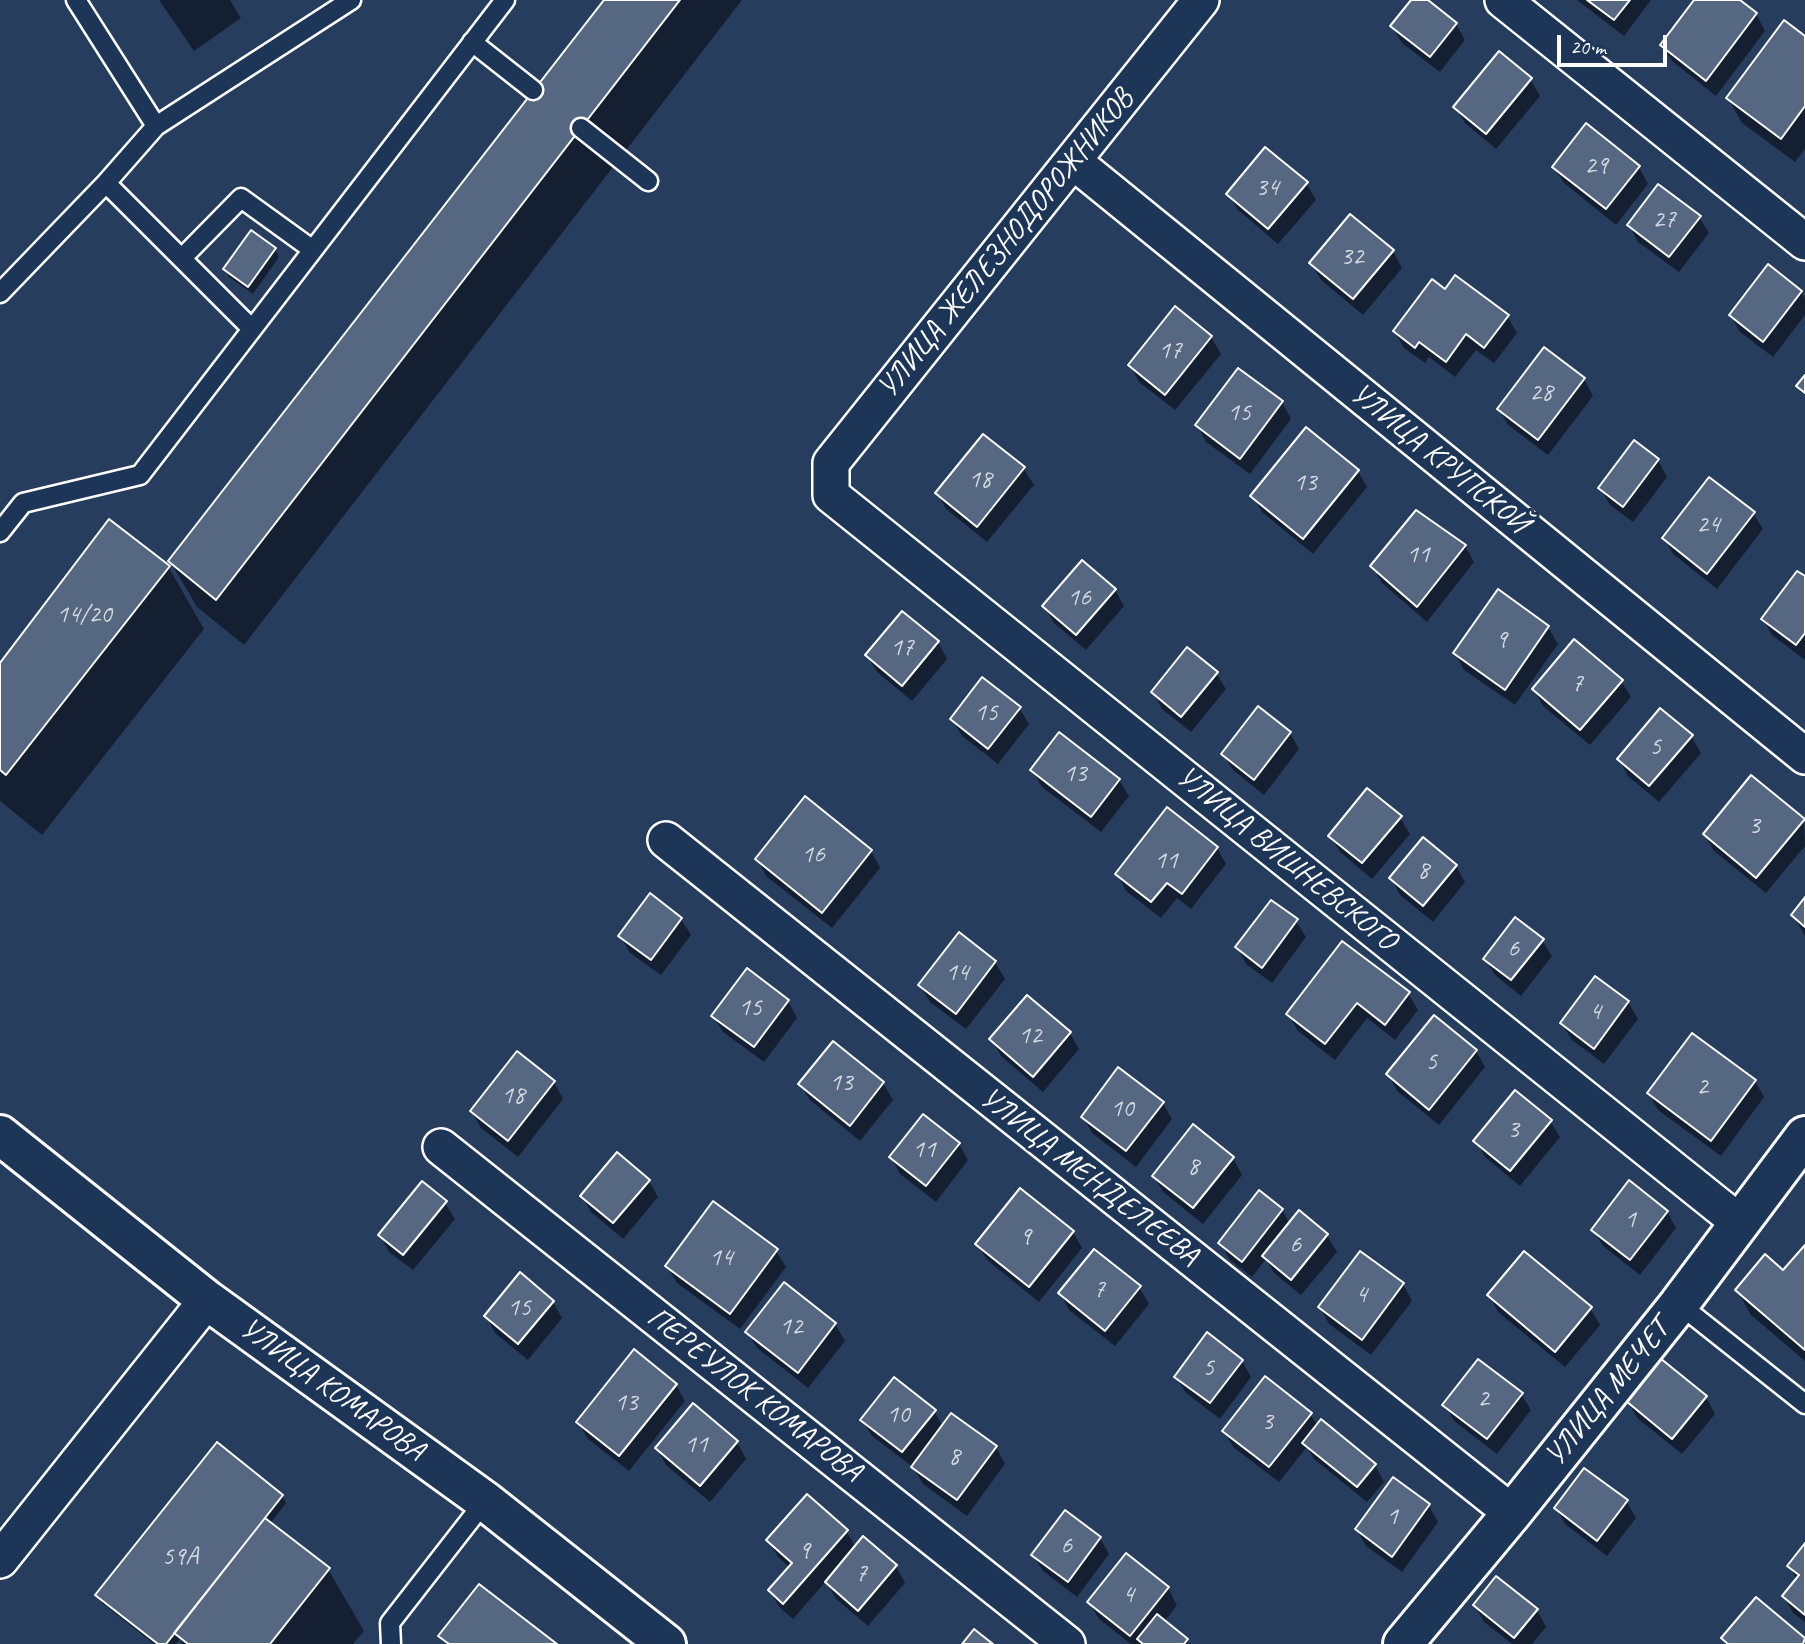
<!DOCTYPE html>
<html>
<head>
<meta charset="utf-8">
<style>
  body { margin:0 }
  #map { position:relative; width:1805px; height:1644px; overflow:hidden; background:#263d5e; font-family:Caveat,sans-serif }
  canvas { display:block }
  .scale { position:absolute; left:1557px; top:35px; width:110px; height:32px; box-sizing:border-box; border:4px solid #fff; border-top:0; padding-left:9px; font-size:21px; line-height:24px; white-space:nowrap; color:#fff; -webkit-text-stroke:5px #1d3557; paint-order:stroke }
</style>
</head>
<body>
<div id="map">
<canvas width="1805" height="1644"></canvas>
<div class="scale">20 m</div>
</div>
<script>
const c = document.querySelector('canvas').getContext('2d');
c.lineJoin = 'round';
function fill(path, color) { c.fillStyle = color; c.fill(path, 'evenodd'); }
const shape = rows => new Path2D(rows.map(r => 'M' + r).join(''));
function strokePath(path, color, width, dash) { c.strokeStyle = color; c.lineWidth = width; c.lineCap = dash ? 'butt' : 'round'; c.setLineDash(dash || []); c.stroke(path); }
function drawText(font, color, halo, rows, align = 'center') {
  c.font = font + ' Caveat,sans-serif'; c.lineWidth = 6; c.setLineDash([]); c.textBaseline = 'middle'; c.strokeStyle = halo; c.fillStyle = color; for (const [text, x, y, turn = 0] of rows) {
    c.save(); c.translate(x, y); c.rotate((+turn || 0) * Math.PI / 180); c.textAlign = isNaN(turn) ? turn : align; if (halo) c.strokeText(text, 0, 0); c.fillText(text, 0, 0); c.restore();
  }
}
fill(shape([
  [159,0,230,0,241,18,194,51],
  [606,0,742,0,244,645,197,607,170,561],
  [1413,0,1425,0,1456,24,1465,40,1440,72,1402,43,1392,26],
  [1577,0,1651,0,1624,36],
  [1697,0,1737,0,1756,14,1765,31,1716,96,1672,61,1662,45],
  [1805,38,1805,149,1795,162,1742,123,1728,98],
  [1530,79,1540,96,1496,149,1465,123,1455,107],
  [1554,167,1639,167,1648,184,1616,225,1564,183],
  [1306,183,1316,200,1278,244,1238,210,1228,194],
  [1699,217,1709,233,1679,272,1638,242,1629,225],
  [275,249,279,257,253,294,229,277,225,269],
  [1393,251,1402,268,1363,315,1321,280,1311,263],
  [1445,292,1507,316,1517,333,1494,363,1476,350,1455,377,1429,357,1425,363,1404,348,1395,332],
  [1801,292,1805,299,1805,315,1773,357,1740,332,1731,316],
  [1176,309,1211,337,1221,354,1175,410,1139,382,1130,365],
  [1584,379,1593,396,1548,455,1508,425,1499,409],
  [1282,402,1291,419,1250,474,1206,442,1197,425],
  [984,436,1024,469,1034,485,987,542,946,509,937,493],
  [1658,460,1667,477,1633,522,1610,505,1600,488],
  [1358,471,1367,487,1313,554,1262,512,1253,496],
  [1753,513,1763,529,1717,589,1673,554,1664,538],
  [1465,546,1474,562,1427,622,1382,583,1372,566],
  [169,568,204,629,42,835,0,801,0,666],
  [1805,579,1805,660,1772,635,1763,619],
  [1115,590,1124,606,1086,650,1054,623,1044,606],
  [902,613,938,642,947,659,912,701,877,672,867,656],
  [1548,627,1558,644,1515,705,1464,670,1455,653],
  [1216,673,1226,689,1191,732,1162,709,1153,692],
  [1621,681,1631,697,1590,745,1543,706,1534,689],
  [1019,708,1029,724,998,764,962,736,952,719],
  [1290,733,1299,749,1264,795,1233,770,1223,754],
  [1691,736,1701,753,1659,802,1628,776,1619,759],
  [1032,770,1119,780,1129,796,1101,832,1042,787],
  [1400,818,1410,834,1372,879,1340,852,1330,836],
  [1804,820,1805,846,1766,893,1714,851,1705,835],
  [1217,848,1226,864,1191,909,1177,898,1161,918,1126,891,1117,874],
  [871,851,880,868,832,928,766,876,757,859],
  [1456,866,1465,882,1433,922,1400,895,1391,878],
  [1805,900,1805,936,1793,915],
  [681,919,691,935,661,975,630,953,620,936],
  [1296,921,1306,937,1272,983,1246,964,1237,947],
  [959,935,995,962,1005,979,966,1029,930,1002,920,986],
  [1542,940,1552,956,1521,996,1495,975,1485,959],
  [1408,993,1418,1010,1395,1040,1367,1018,1335,1060,1298,1031,1288,1014],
  [788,1001,797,1018,764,1062,723,1032,713,1016],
  [1628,1002,1638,1019,1604,1064,1572,1040,1562,1024],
  [1070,1033,1079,1049,1043,1092,1001,1056,991,1039],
  [833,1044,883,1083,893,1100,860,1141,810,1100,800,1084],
  [1476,1051,1485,1067,1439,1125,1397,1091,1388,1074],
  [1755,1081,1764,1097,1721,1156,1658,1110,1649,1094],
  [554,1082,563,1099,518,1157,481,1128,472,1111],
  [1163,1103,1172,1119,1136,1167,1092,1133,1083,1117],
  [1550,1121,1560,1137,1520,1186,1485,1157,1476,1141],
  [1193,1127,1233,1158,1242,1175,1203,1224,1163,1192,1154,1176],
  [959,1144,968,1160,936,1202,900,1174,891,1157],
  [649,1181,658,1197,623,1239,591,1212,582,1196],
  [445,1203,455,1219,413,1270,389,1252,380,1235],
  [1282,1210,1290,1224,1300,1213,1327,1235,1337,1252,1301,1295,1274,1273,1266,1259,1252,1277,1230,1260,1220,1243],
  [1667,1212,1676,1228,1640,1275,1603,1246,1593,1230],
  [1073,1232,1082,1248,1039,1302,987,1260,977,1244],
  [1805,1248,1805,1361,1751,1315,1737,1290,1784,1273],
  [776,1251,786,1267,740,1329,677,1283,667,1266],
  [785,1284,835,1324,845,1341,808,1388,757,1348,747,1332],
  [1403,1284,1412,1301,1371,1355,1329,1324,1320,1307],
  [1139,1287,1149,1304,1115,1346,1069,1310,1060,1293],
  [1489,1295,1590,1308,1600,1325,1565,1367,1498,1312],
  [553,1302,562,1318,528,1360,495,1333,486,1316],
  [1242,1361,1251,1377,1220,1419,1186,1393,1176,1377],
  [676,1385,685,1401,629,1471,588,1439,578,1422],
  [1521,1394,1531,1410,1497,1454,1454,1421,1445,1405],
  [1706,1397,1715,1414,1682,1454,1637,1418,1628,1401],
  [934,1411,943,1427,996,1447,1005,1464,967,1516,923,1484,913,1467,872,1436,862,1420],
  [1310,1414,1318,1426,1375,1465,1384,1482,1367,1502,1314,1459,1307,1447,1279,1482,1233,1447,1224,1431],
  [737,1442,746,1459,710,1502,666,1465,657,1448],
  [282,1496,286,1503,270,1524,328,1569,364,1631,353,1644,182,1644,180,1639,176,1644,154,1644,102,1603,98,1595],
  [1627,1502,1636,1518,1607,1556,1565,1524,1556,1508],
  [1429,1506,1438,1522,1402,1572,1366,1546,1357,1530],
  [846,1531,856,1548,896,1566,905,1583,868,1626,836,1599,826,1581,793,1619,779,1607,770,1591,790,1568,778,1557,768,1540],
  [1100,1538,1109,1554,1077,1597,1043,1571,1033,1555],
  [1805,1546,1805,1622,1793,1613,1784,1597,1797,1580,1789,1566],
  [1168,1588,1177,1605,1164,1622,1189,1644,1131,1644,1099,1619,1089,1602],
  [1475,1605,1537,1610,1546,1627,1532,1644,1512,1644,1484,1622]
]), '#0007');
const building = shape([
  [604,0,680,0,216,600,168,561,604,0],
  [1411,0,1428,0,1457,23,1430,57,1390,26,1411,0],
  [1587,0,1630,0,1614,20,1587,0],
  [1694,0,1740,0,1757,13,1706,81,1660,45,1694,0],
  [1784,20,1805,36,1805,106,1781,139,1726,98,1784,20],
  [1499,51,1532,78,1486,134,1453,107,1499,51],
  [1586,123,1640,166,1606,209,1552,167,1586,123],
  [1265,147,1308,182,1268,229,1226,194,1265,147],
  [1658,184,1701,216,1669,257,1627,225,1658,184],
  [1350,214,1394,250,1353,299,1309,263,1350,214],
  [251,230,276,248,248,287,223,269,251,230],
  [1768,264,1802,291,1763,342,1729,315,1768,264],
  [1455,275,1509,315,1484,348,1466,334,1446,362,1419,342,1415,348,1393,331,1432,279,1445,289,1455,275],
  [1175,306,1212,336,1165,395,1128,365,1175,306],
  [1544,347,1585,378,1538,440,1497,409,1544,347],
  [1238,368,1283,401,1240,459,1195,425,1238,368],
  [1805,375,1805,393,1796,386,1805,375],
  [1306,427,1359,470,1303,539,1250,496,1306,427],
  [983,434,1025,467,977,527,935,493,983,434],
  [1634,440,1659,459,1623,507,1598,488,1634,440],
  [1709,477,1755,512,1707,574,1662,538,1709,477],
  [1416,510,1466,545,1417,607,1370,566,1416,510],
  [109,519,170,566,6,775,0,770,0,663,109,519],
  [1082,560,1116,589,1076,635,1042,606,1082,560],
  [1797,571,1805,576,1805,633,1796,645,1761,619,1797,571],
  [1498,589,1549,626,1505,690,1453,653,1498,589],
  [902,611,939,641,902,686,865,655,902,611],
  [1574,639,1623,680,1580,730,1532,689,1574,639],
  [1187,647,1218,672,1181,717,1151,692,1187,647],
  [982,677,1021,707,988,749,950,719,982,677],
  [1258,706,1291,732,1254,780,1221,754,1258,706],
  [1660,708,1693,735,1649,786,1617,759,1660,708],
  [1059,732,1120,779,1091,817,1030,770,1059,732],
  [1751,775,1805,819,1756,878,1703,834,1751,775],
  [1367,788,1402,816,1362,863,1328,836,1367,788],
  [805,796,872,850,822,913,755,859,805,796],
  [1167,807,1218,847,1182,894,1167,883,1151,902,1115,874,1167,807],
  [1423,837,1457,865,1423,906,1389,878,1423,837],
  [650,893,682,918,651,960,618,936,650,893],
  [1805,897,1805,927,1791,915,1805,897],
  [1271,900,1298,919,1262,968,1235,947,1271,900],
  [1515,917,1544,939,1511,980,1483,959,1515,917],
  [959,932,996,961,956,1014,918,985,959,932],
  [1342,941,1410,992,1385,1025,1357,1003,1325,1044,1286,1014,1342,941],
  [747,968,789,1000,754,1047,711,1016,747,968],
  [1595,976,1629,1001,1594,1049,1560,1023,1595,976],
  [1027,995,1071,1032,1033,1077,989,1039,1027,995],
  [1434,1015,1477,1050,1429,1110,1386,1074,1434,1015],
  [1692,1033,1756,1080,1711,1141,1647,1093,1692,1033],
  [833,1041,884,1082,850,1126,798,1084,833,1041],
  [517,1051,555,1081,508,1141,470,1111,517,1051],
  [1118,1067,1164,1102,1126,1151,1081,1117,1118,1067],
  [1515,1090,1552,1120,1510,1171,1473,1141,1515,1090],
  [923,1114,960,1143,926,1186,889,1157,923,1114],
  [1193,1124,1234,1157,1193,1208,1152,1176,1193,1124],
  [617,1152,650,1180,613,1223,580,1196,617,1152],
  [1629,1180,1668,1211,1630,1260,1591,1230,1629,1180],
  [422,1181,447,1201,403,1255,378,1235,422,1181],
  [1020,1188,1074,1231,1029,1287,975,1244,1020,1188],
  [1259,1190,1283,1209,1242,1262,1218,1243,1259,1190],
  [713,1201,778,1249,730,1314,665,1266,713,1201],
  [1299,1210,1328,1234,1291,1280,1262,1256,1299,1210],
  [1805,1245,1805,1350,1735,1290,1765,1254,1783,1270,1805,1245],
  [1094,1249,1141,1286,1105,1331,1058,1293,1094,1249],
  [1360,1251,1404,1283,1362,1340,1318,1307,1360,1251],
  [1524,1251,1592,1307,1555,1352,1487,1295,1524,1251],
  [520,1272,554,1301,518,1344,484,1316,520,1272],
  [784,1282,836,1323,798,1373,745,1332,784,1282],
  [1207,1332,1243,1360,1210,1403,1174,1377,1207,1332],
  [634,1349,677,1384,619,1456,576,1422,634,1349],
  [1660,1358,1707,1396,1672,1439,1626,1401,1660,1358],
  [1478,1359,1523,1393,1487,1439,1442,1405,1478,1359],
  [1265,1376,1312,1413,1269,1467,1222,1431,1265,1376],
  [894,1377,936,1410,902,1452,860,1420,894,1377],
  [693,1403,738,1441,700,1486,655,1448,693,1403],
  [951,1413,997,1446,957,1500,911,1467,951,1413],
  [1321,1419,1376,1464,1357,1487,1302,1443,1321,1419],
  [217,1442,283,1495,166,1644,158,1644,95,1595,217,1442],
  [1584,1468,1628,1500,1597,1541,1554,1508,1584,1468],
  [1393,1477,1430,1504,1392,1557,1355,1529,1393,1477],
  [807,1494,848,1530,783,1604,768,1590,792,1563,766,1540,807,1494],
  [1065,1510,1101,1537,1068,1582,1031,1555,1065,1510],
  [265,1518,330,1568,270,1644,188,1644,174,1633,265,1518],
  [863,1536,897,1565,858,1611,825,1582,863,1536],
  [1805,1543,1805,1615,1782,1596,1799,1575,1787,1566,1805,1543],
  [1126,1553,1169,1587,1130,1636,1087,1602,1126,1553],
  [1496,1576,1538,1609,1514,1638,1473,1605,1496,1576],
  [479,1584,557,1644,449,1644,438,1636,479,1584],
  [1756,1597,1805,1638,1803,1644,1728,1644,1721,1638,1756,1597],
  [1157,1614,1188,1639,1184,1644,1143,1644,1137,1639,1157,1614],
  [974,1629,993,1644,962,1644,974,1629]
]);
fill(building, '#556781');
strokePath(building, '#fff', 2);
const lane = shape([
  [472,42,533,90],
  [156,126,351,0],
  [581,128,648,181],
  [106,183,252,329],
  [182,258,241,198,313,250],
  [0,293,106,183,156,126,76,0],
  [0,532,23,503,140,475,505,0],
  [1679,1304,1805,1404],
  [391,1644,390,1623,485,1501]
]);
const street = shape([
  [1201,0,831,463,831,495,1740,1223],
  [1503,0,1805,242],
  [1073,161,1805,756],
  [666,840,1512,1513],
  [441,1147,1067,1644],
  [0,1560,207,1300]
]);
const secondary = shape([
  [0,1135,207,1300,485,1501,666,1644],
  [1403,1644,1512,1513,1679,1304,1805,1136]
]);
strokePath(lane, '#fff', 23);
strokePath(street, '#fff', 40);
strokePath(secondary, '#fff', 44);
strokePath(lane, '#1d3557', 18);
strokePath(street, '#1d3557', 35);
strokePath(secondary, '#1d3557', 38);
drawText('26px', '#d4d9e0', null, [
  ["29",1596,166],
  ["34",1267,188],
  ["27",1664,220],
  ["32",1352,257],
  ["17",1170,351],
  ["28",1541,393],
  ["15",1239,413],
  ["18",980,480],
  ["13",1305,483],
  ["24",1708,525],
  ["11",1418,555],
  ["16",1079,598],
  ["14/20",84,615],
  ["9",1501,640],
  ["17",902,648],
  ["7",1577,684],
  ["15",986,713],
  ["5",1655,747],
  ["13",1075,774],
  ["3",1754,826],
  ["16",813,855],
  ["11",1166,861],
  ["8",1423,871],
  ["6",1513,949],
  ["14",957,973],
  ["15",750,1008],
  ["4",1595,1012],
  ["12",1030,1036],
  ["5",1431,1062],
  ["13",841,1083],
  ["2",1702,1087],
  ["18",513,1096],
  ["10",1122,1109],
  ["3",1513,1130],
  ["11",924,1150],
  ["8",1193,1167],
  ["1",1630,1220],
  ["9",1025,1237],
  ["6",1295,1245],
  ["14",721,1258],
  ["7",1099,1290],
  ["4",1361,1295],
  ["15",519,1308],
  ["12",791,1327],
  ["5",1208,1368],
  ["2",1483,1399],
  ["13",626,1403],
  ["10",898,1415],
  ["3",1267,1422],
  ["11",696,1445],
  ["8",954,1457],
  ["1",1392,1517],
  ["6",1066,1546],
  ["9",804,1551],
  ["59А",180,1557],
  ["7",861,1574],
  ["4",1128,1595]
]);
drawText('30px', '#fff', '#1d3557', [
  ["УЛИЦА ЖЕЛЕЗНОДОРОЖНИКОВ",1006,244,-51],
  ["УЛИЦА КРУПСКОЙ",1439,459,39],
  ["УЛИЦА ВИШНЕВСКОГО",1286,859,39],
  ["УЛИЦА МЕНДЕЛЕЕВА",1089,1177,38],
  ["УЛИЦА КОМАРОВА",332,1390,36],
  ["УЛИЦА МЕЧЕТ",1608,1393,-51],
  ["ПЕРЕУЛОК КОМАРОВА",754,1395,38]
]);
</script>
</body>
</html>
